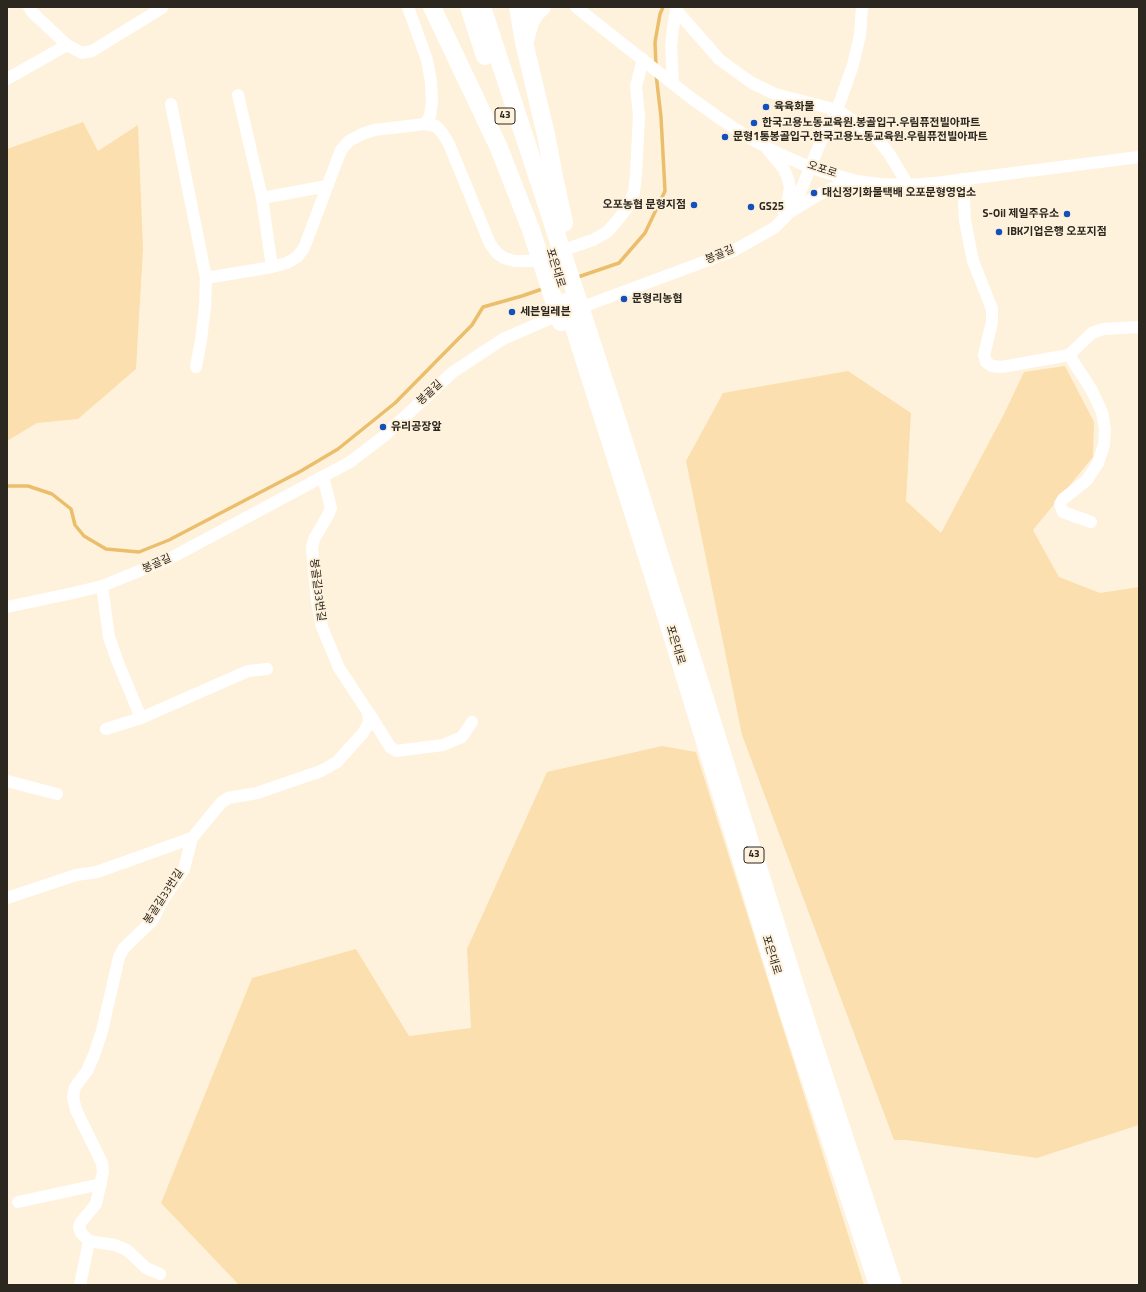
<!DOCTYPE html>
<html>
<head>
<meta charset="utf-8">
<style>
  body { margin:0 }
  #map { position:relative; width:1146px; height:1292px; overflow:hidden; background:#fff2dd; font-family:"Titillium Web",sans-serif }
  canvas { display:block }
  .frame { position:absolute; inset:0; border:8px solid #2c271f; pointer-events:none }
</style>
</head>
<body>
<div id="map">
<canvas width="1146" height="1292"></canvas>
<div class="frame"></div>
</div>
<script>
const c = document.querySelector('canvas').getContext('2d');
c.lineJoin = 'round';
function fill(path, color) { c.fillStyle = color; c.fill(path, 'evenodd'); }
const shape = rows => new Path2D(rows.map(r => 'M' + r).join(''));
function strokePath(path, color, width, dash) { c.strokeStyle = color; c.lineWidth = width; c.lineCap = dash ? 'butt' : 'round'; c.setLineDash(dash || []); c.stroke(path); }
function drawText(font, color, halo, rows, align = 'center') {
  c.font = font + ' "Titillium Web","Noto Sans KR",sans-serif'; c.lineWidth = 4; c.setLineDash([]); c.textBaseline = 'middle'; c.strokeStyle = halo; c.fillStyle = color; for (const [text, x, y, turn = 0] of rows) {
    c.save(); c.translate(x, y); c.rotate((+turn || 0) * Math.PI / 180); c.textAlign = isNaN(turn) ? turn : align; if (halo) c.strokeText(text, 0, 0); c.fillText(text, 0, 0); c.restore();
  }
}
fill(shape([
  [83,122,98,151,138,125,143,249,136,369,78,419,37,423,7,441,7,149],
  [1065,366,1094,422,1093,457,1033,530,1059,577,1100,593,1139,587,1139,1125,1037,1158,906,1140,894,1140,742,735,686,461,723,393,848,371,911,413,906,501,941,533,1004,414,1024,372],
  [662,746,696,752,864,1285,239,1285,161,1203,252,978,356,949,409,1036,471,1028,467,949,547,772]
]), '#fbdfae');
strokePath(shape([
  [656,66,655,42,660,14,663,7],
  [575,278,619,263,645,233,665,191,661,117,656,74],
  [7,486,28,486,52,494,71,509,75,525,84,536,106,549,139,552,169,540,301,471,338,449,395,403,472,325,483,307,522,296,545,288]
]), '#ebbe6b', 3.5);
strokePath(shape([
  [29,7,32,12,67,45,82,53,92,51,162,8],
  [408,7,427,60,431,82,432,102,430,116,425,124,436,126,443,134,449,144,490,244,497,253,504,258,515,261,531,261,593,240,607,232,616,222,627,208,634,192,636,174,639,116,636,86,643,59],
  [576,7,691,98,722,120,751,139,782,155,811,168,835,175,857,181,880,184,908,185,935,183,1139,157],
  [676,10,720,60,752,83,775,94,837,110,862,126,877,138,890,155,908,185],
  [7,79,67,45],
  [673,84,671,46,674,21,677,7],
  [238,95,262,198,272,267],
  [171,104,206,278,205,307,201,340,196,367],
  [768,150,784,169,788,179,790,188,788,199,784,212],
  [963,179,965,221,973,261,992,309,992,322,984,355,986,362,992,366,1002,367,1069,355,1092,333,1103,329,1139,327],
  [262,198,327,186],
  [792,211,818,195,840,185,855,182],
  [206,278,272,267,287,263,297,257,304,248,341,150,349,141,362,134,374,130,425,124],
  [1069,355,1091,389,1102,412,1105,429,1104,445,1098,463,1087,480,1063,499,1060,504,1063,512,1091,522],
  [102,586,109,637,117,660,141,718],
  [7,607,73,593,102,586,169,559,350,462,384,436,453,372,503,339,542,322,733,251,774,228,788,214,797,200,821,141,837,110,853,65,860,35,862,7],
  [369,713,390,747,396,751,443,745,462,737,472,722],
  [106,729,141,718,248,671,267,669],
  [7,781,57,794],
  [7,898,76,875,97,872,192,838],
  [18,1202,101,1184],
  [89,1241,115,1245,127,1250,146,1268,160,1274],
  [80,1285,89,1241,81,1233,79,1227,81,1222,96,1204,103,1172,102,1163,76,1110,73,1097,75,1087,87,1071,94,1055,102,1031,119,957,124,948,152,921,164,898,184,869,192,838,221,803,228,798,257,793,321,771,337,762,363,733,369,723,368,712,339,668,322,627,317,601,312,548,314,539,327,517,331,508,329,500,323,477]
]), '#fff', 12);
strokePath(shape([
  [432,7,499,148,531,230,561,322],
  [469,7,485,56],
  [482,7,618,423,811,1036,893,1285],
  [518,7,524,42,546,135,554,177,564,223],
  [525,40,530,22,536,12,542,7],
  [566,302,668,622,788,1011,878,1285]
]), '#fff', 18);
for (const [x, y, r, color] of [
  [766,107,4,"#1450bb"],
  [754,123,4,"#1450bb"],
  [725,137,4,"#1450bb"],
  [814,193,4,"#1450bb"],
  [694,205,4,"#1450bb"],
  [751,207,4,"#1450bb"],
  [1067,214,4,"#1450bb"],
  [999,232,4,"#1450bb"],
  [624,299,4,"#1450bb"],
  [512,312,4,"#1450bb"],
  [383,427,4,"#1450bb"]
]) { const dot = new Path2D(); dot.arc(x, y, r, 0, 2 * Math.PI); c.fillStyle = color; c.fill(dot); strokePath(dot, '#fff2dd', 1.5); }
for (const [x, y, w] of [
  [505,116,20],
  [754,855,20]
]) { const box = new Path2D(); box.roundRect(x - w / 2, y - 8, w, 16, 3); c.fillStyle = '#fff2dd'; c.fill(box); strokePath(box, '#2c271f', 1); }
drawText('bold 10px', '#2c271f', null, [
  ["43",505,116],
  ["43",754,855]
]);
drawText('bold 11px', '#2c271f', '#fff2dd', [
  ["육육화물",774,107],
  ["한국고용노동교육원.봉골입구.우림퓨전빌아파트",762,123],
  ["문형1통봉골입구.한국고용노동교육원.우림퓨전빌아파트",733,137],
  ["대신정기화물택배 오포문형영업소",822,193],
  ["오포농협 문형지점",686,205,"right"],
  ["GS25",759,207],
  ["S-Oil 제일주유소",1059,214,"right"],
  ["IBK기업은행 오포지점",1007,232],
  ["문형리농협",632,299],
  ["세븐일레븐",520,312],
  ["유리공장앞",391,427]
], 'left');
drawText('11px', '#2c271f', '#fff2dd', [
  ["오포로",822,170,18],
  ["봉골길",720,255,-22],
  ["포은대로",555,268,73],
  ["봉골길",430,393,-43],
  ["봉골길",157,564,-24],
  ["봉골길33번길",317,590,83],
  ["포은대로",675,645,73],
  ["봉골길33번길",164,897,-57],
  ["포은대로",771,955,73]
]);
</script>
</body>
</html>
